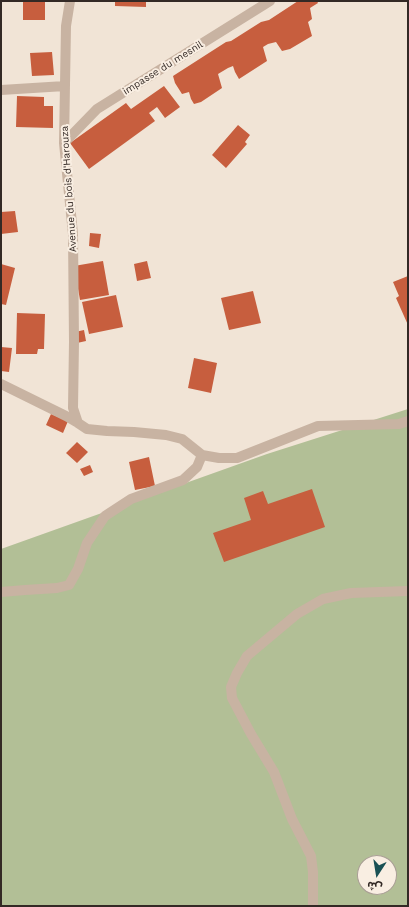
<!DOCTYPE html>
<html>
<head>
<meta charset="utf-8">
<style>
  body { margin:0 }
  #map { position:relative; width:409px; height:907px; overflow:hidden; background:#f1e4d6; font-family:"Work Sans","Noto Sans Arabic",sans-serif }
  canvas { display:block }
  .frame { position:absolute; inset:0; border:2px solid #332925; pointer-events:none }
  .north { position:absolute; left:357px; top:855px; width:40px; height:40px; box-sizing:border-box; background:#f9eee2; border:1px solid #aa9f96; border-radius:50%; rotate:192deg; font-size:11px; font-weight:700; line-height:16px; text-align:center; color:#332925 }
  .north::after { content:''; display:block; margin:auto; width:14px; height:18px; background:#1a5154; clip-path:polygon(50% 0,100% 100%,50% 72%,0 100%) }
</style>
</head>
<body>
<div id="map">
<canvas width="409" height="907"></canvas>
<div class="frame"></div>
<div class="north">ش</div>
</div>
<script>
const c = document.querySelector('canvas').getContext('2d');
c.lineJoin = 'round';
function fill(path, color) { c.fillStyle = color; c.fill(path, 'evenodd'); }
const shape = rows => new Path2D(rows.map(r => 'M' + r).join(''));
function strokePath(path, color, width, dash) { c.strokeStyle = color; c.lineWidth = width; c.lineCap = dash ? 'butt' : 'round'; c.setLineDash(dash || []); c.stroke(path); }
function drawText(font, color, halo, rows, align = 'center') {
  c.font = font + ' "Work Sans",sans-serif'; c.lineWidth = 4; c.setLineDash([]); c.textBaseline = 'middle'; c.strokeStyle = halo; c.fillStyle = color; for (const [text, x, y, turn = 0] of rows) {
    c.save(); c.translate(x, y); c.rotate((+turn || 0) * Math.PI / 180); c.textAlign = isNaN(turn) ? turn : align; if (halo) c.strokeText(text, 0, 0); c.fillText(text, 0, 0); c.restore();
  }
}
fill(shape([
  [408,409,408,906,1,906,1,549,267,454],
  [365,863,389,863,389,887,365,887]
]), '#b2bf96');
fill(shape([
  [23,1,45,1,45,20,23,20],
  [115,1,146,1,146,7,115,6],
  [298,1,317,1,318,3,310,8,312,19,308,22,312,36,290,49,282,51,276,42,268,44,263,47,267,61,239,79,235,72,233,66,228,68,218,74,222,88,201,102,194,104,191,99,189,92,182,94,175,83,173,76,226,42,231,41,261,22,269,20],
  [52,52,54,75,32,76,30,53],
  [164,86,180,107,165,118,157,107,149,113,155,121,89,169,70,143,126,103,131,109],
  [17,96,44,97,44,106,53,106,53,128,16,127],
  [238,125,250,135,245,142,247,144,226,168,212,155],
  [15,211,18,232,1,234,1,212],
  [90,233,101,234,99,248,89,246],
  [103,261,109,295,80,300,74,266],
  [147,261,151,278,137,281,134,264],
  [1,264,15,268,6,305,1,304],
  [408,276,408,325,396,298,399,296,393,282],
  [253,291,261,323,229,330,221,298],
  [116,295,123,327,89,334,82,302],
  [17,313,45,314,44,349,38,349,37,354,16,354],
  [84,330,86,341,77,343,75,332],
  [1,347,12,348,9,372,1,371],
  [194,358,217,363,211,393,188,388],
  [51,414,68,421,63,433,46,425],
  [77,442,88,452,77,463,66,453],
  [149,457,155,486,135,490,129,462],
  [90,465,93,472,84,476,80,469],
  [312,489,325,527,224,562,213,533,251,520,244,498,263,491,268,504]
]), '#c75e3e');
strokePath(shape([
  [70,1,66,26,64,143,73,234,74,342,73,408,78,423,87,429,107,431,134,432,166,435,182,439,202,455,219,458,237,458,318,426,399,424,408,421],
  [1,90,65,86],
  [64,143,97,109,270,1],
  [1,384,66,416,78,423],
  [1,592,25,590,57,588,69,585,78,569,87,543,105,516,131,499,183,480,197,467,202,455],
  [313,906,313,872,311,856,292,819,274,772,251,734,232,698,231,687,237,673,247,656,297,614,323,599,351,593,408,591]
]), '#c8b3a2', 10);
drawText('10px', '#332925', '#f9eee2', [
  ["impasse du mesnil",163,68,-32],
  ["Avenue du bois d'Harouza",69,189,-94]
]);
</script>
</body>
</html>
